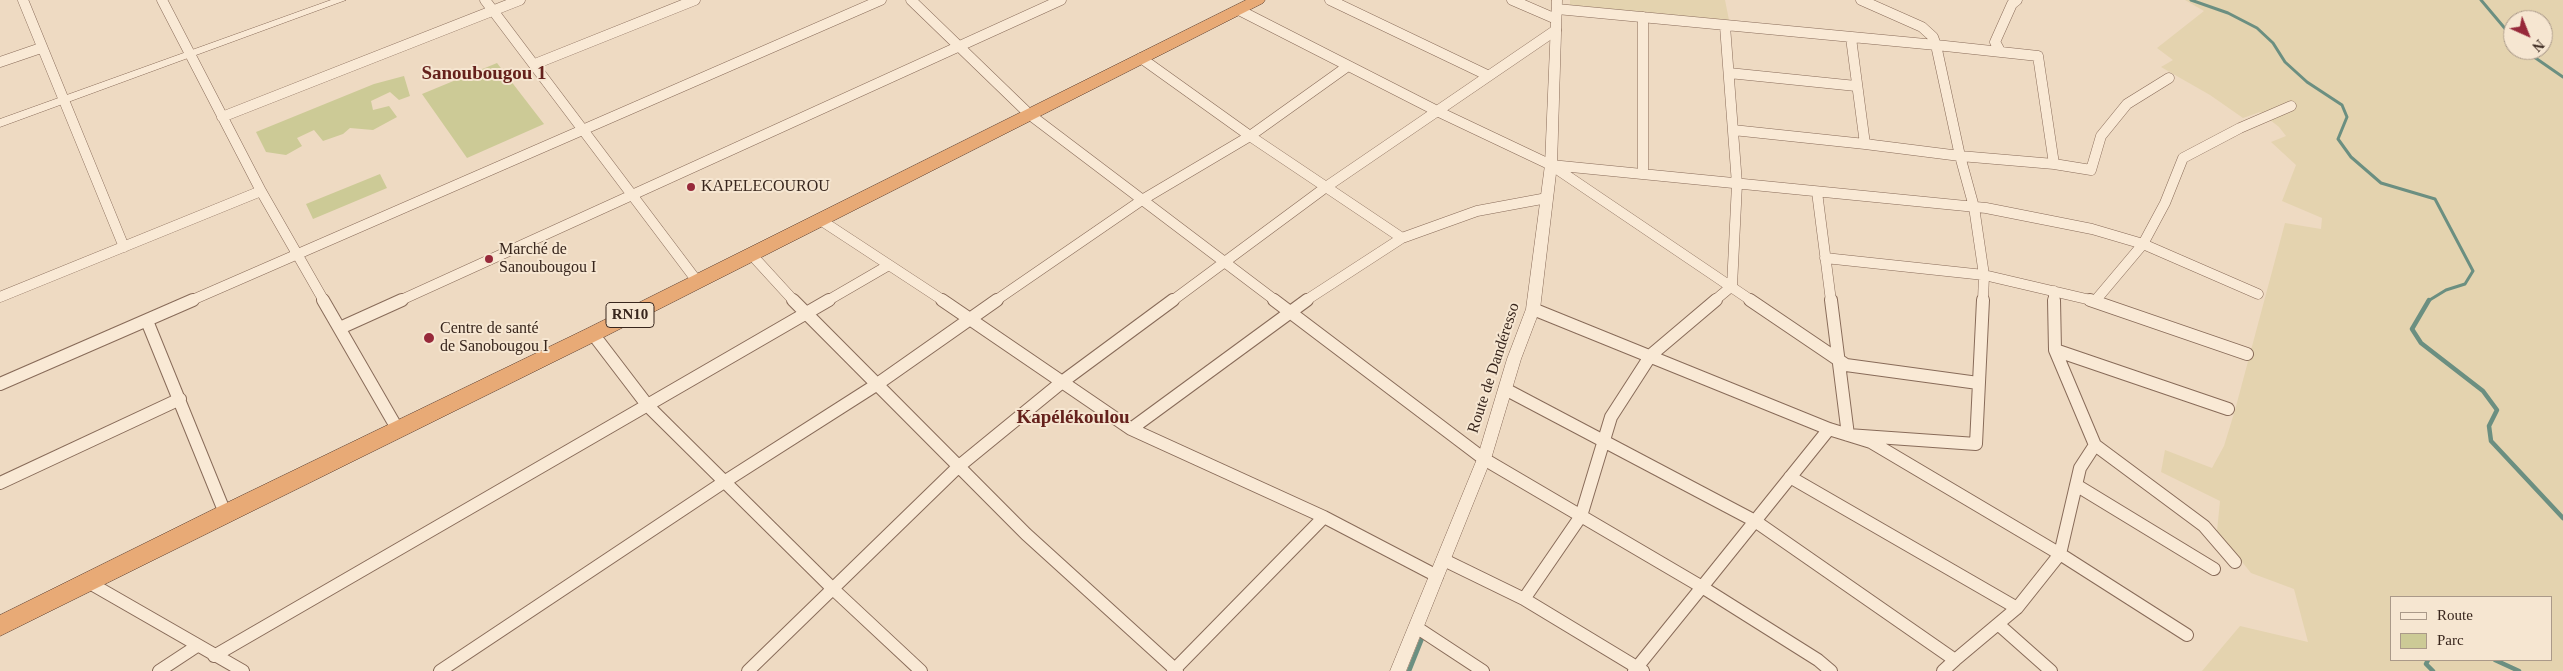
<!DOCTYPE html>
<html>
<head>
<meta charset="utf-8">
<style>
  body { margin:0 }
  #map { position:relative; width:2563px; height:671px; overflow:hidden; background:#eedac2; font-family:Georgia,serif }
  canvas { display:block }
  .legend { position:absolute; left:2390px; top:596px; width:162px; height:65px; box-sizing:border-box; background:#f6e6d1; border:1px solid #aa9989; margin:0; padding:6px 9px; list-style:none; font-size:15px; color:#38261d }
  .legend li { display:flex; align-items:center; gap:10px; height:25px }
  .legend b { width:25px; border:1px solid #aa9989 }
  .north { position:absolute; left:2503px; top:10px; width:50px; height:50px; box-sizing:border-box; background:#f6e6d1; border:1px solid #aa9989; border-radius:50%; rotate:136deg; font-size:14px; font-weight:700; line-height:20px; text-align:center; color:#38261d }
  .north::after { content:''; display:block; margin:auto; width:18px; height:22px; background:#97293a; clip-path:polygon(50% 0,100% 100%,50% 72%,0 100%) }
</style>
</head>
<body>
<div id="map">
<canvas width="2563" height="671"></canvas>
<ul class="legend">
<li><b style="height:6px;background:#f9e9d5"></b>Route</li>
<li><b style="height:14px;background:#ccca96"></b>Parc</li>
</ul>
<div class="north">N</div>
</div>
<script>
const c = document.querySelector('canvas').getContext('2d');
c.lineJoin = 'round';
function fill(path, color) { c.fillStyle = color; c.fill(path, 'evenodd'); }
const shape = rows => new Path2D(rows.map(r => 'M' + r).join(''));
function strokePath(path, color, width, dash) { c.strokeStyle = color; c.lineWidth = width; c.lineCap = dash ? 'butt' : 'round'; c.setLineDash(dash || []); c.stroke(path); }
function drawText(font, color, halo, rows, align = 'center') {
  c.font = font + ' Georgia,serif'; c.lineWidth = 4; c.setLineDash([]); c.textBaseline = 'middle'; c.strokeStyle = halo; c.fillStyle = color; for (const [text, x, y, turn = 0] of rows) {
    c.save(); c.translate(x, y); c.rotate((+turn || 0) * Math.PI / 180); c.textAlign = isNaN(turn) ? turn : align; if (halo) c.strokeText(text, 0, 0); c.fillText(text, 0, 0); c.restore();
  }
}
fill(shape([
  [1570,0,1725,0,1729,20,1570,5],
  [2185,0,2563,0,2563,671,2202,671,2240,626,2308,642,2294,589,2251,573,2217,531,2220,501,2161,472,2165,450,2212,468,2224,446,2235,410,2285,223,2321,229,2322,218,2282,201,2296,165,2271,142,2286,136,2279,127,2260,112,2243,118,2210,95,2161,67,2173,60,2157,48,2204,11],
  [2513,20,2543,20,2543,50,2513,50],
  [2392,597,2552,597,2552,660,2392,660]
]), '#e4d3af');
fill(shape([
  [497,63,544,124,467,158,422,94],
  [404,76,410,96,399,100,390,92,371,101,373,110,389,106,397,117,373,130,350,128,343,134,323,141,314,130,297,138,302,146,286,155,266,152,256,132,374,84],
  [380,174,387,188,313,219,306,204]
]), '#ccca96');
strokePath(shape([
  [2191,0,2228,13,2257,28,2273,43,2285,62,2307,82,2342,105,2347,117,2338,139,2351,157,2381,183,2435,199,2473,271,2465,284,2446,290,2428,301],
  [2481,0,2513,38],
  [2524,50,2563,77]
]), '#6b8f81', 3);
strokePath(shape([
  [2429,300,2412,329,2421,343,2483,391,2497,410,2489,426,2491,441,2563,518],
  [2428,660,2426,664,2433,671],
  [2495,660,2519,671],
  [1409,671,1423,636]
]), '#6b8f81', 4.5);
const minorFar1 = shape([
  [23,0,124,247],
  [162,0,261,191,324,301],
  [485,0,697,281],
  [911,0,1029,114,1276,301],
  [1330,0,1487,75],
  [1512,0,1556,19],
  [1861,0,1922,27,1933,37,1936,45,2038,56,2054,164,1960,156,1865,144],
  [1557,9,1936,45,1960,156,1974,207,1984,275,1983,301],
  [1239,10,1437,111,1551,165],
  [1643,17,1643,174],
  [2000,51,1995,42,2012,4,2017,0],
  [1141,58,1250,136,1402,238],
  [0,62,41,48],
  [535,64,695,0],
  [1729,73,1856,86],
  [222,117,520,0],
  [1733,130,1865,144,1851,38],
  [2054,164,2091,170,2101,136,2127,104,2169,78],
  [1817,192,1831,301],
  [819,219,944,301],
  [751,254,794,301],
  [1825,258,1984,275,2095,301],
  [2054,291,2054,301],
  [0,297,261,191],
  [190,301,881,0],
  [399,301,1061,0],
  [827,301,889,265],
  [995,301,1142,200,1250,136,1348,66],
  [1172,301,1326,187,1556,30],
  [1305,301,1402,238,1477,211,1547,198],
  [1714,301,1732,286,1737,184,1725,26],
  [1752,301,1551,165,1986,208,2092,229,2143,244,2258,294],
  [2095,301,2143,244,2165,203,2183,158,2240,128,2291,106]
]);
const minor = shape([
  [323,300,398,430],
  [793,300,1026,534,1177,671],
  [942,300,1131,429,1324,517,1437,576],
  [1274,300,1484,459,1702,587,1634,671],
  [1750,300,1846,365,1978,383],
  [1831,300,1848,435,1976,444,1983,300],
  [2090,300,2247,354],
  [1533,309,1829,429,1871,442,2060,554,2187,635],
  [147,321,225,513],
  [340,328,402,300],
  [593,334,648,406,832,588,921,671],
  [2055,350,2228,409],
  [0,384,193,300],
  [1505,389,1755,521,1955,660,2017,608,2060,554,2080,468,2095,445,2055,350,2054,300],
  [1131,429,1307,300],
  [1829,429,1702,587,1818,660,1831,671],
  [2095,445,2204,526,2235,562],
  [1790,477,2017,608],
  [0,483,180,399],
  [2076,485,2214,569],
  [1444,560,1524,599,1581,516,1611,417,1651,355,1716,300],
  [88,582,243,671],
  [1524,599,1643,671],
  [1998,624,2051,671],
  [1416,627,1483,671],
  [214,656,829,300],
  [159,671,197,646],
  [440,671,724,482,876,385,997,300],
  [748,671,958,467,1062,382,1173,300],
  [1173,671,1324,517],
  [1943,671,1955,660]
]);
const tertiary = shape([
  [331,0,346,0,0,127,0,119,331,0],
  [1552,0,1562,0,1557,165,1540,309,1521,359,1491,459,1406,671,1390,671,1477,459,1507,359,1526,309,1545,165,1552,0]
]);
const trunk = shape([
  [1246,0,1265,0,1263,3,600,339,0,636,0,615,218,507,586,329,1246,0]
]);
strokePath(minorFar1, '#886b59', 11);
strokePath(minor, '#886b59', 14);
strokePath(tertiary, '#886b59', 1);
strokePath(trunk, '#563a2d', 1);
strokePath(minorFar1, '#f9e9d5', 10);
strokePath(minor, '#f9e9d5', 12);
fill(tertiary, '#f9e9d5');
fill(trunk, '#e8aa76');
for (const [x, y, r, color] of [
  [691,187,5,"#97293a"],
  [489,259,5,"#97293a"],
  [429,338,6,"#97293a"]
]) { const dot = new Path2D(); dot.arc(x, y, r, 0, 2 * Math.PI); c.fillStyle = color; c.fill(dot); strokePath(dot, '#f6e6d1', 2); }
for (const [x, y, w] of [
  [630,315,48]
]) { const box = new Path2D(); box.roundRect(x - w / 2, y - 12.5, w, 25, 4); c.fillStyle = '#f6e6d1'; c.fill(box); strokePath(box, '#38261d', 1); }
drawText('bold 15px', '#38261d', null, [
  ["RN10",630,315]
]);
drawText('16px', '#38261d', '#f6e6d1', [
  ["KAPELECOUROU",701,187],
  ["Marché de",499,250],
  ["Sanoubougou I",499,268],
  ["Centre de santé",440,329],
  ["de Sanobougou I",440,347]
], 'left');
drawText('16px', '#38261d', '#f6e6d1', [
  ["Route de Dandéresso",1494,368,-72]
]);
drawText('bold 19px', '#65211c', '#f6e6d1', [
  ["Sanoubougou 1",484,74],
  ["Kapélékoulou",1073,418]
]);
</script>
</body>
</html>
